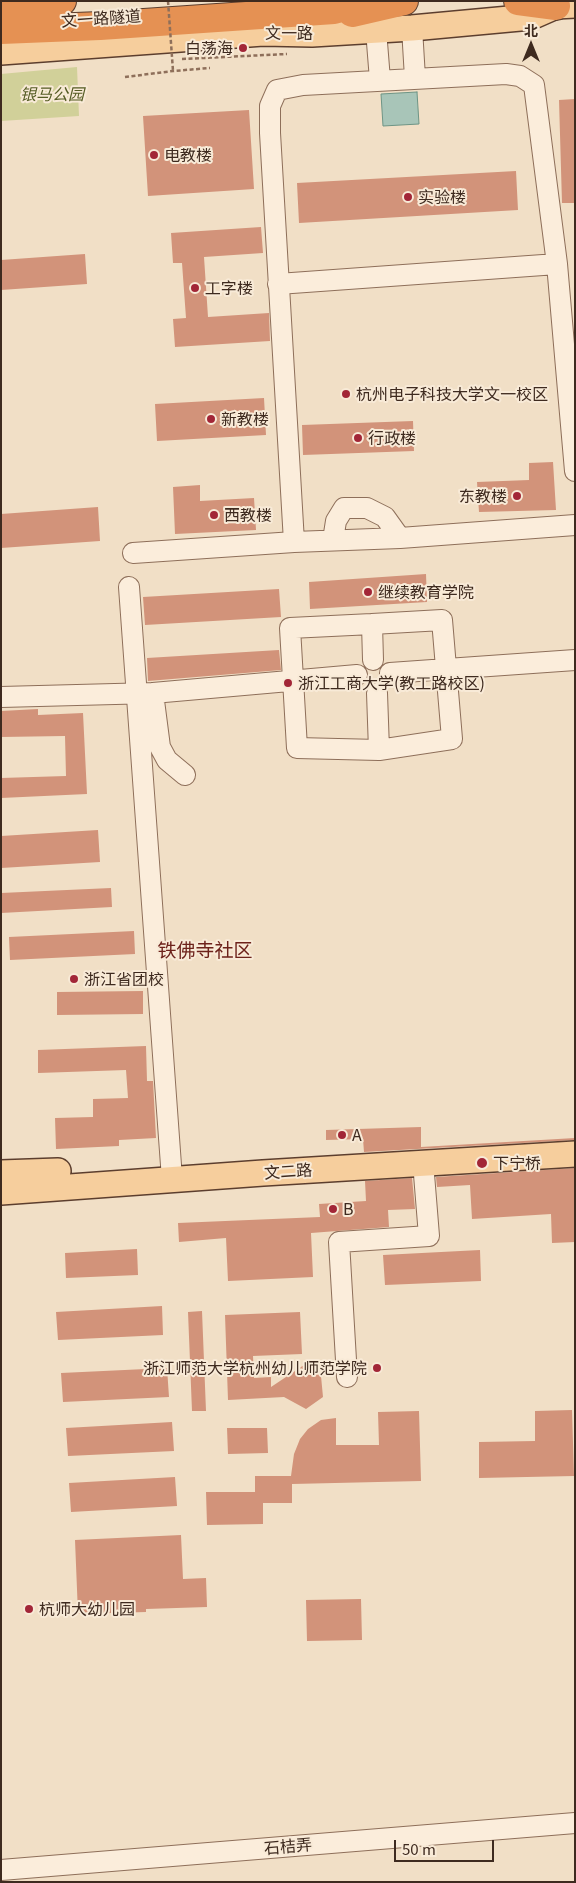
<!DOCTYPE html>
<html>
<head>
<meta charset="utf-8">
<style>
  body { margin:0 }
  #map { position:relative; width:576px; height:1883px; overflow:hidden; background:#f1dfc6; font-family:Georgia,"Noto Sans SC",serif }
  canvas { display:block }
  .frame { position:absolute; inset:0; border:2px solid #3e2a1f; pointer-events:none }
  .north { position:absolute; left:506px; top:20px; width:50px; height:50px; -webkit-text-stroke:4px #f8ead7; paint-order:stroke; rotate:0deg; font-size:14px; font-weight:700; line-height:20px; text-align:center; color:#3e2a1f }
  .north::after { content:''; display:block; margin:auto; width:18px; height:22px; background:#3e2a1f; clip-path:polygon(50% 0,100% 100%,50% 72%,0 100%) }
  .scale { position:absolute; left:394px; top:1840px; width:100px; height:22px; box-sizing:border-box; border:2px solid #3e2a1f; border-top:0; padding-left:6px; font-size:15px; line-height:18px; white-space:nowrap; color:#3e2a1f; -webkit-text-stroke:4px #f8ead7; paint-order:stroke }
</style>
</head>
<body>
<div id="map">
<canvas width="576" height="1883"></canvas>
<div class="frame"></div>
<div class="north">北</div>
<div class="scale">50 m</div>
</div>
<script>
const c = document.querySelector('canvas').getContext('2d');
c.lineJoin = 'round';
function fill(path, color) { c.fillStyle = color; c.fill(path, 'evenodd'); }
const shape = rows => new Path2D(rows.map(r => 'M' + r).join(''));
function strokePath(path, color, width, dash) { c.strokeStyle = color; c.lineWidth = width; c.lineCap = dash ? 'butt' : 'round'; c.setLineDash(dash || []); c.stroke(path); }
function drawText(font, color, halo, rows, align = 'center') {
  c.font = font + ' Georgia,"Noto Sans SC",serif'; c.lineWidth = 4; c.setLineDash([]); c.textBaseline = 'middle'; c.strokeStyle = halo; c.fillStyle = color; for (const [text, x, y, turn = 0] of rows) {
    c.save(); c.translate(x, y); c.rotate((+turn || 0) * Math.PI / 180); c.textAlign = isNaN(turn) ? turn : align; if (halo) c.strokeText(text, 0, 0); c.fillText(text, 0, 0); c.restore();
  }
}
fill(shape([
  [77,67,79,116,1,121,1,74]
]), '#d1d099');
const water = shape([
  [417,92,419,124,383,126,381,94,417,92]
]);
fill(water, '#a8c5b8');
strokePath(water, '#6d9485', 1);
fill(shape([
  [575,99,575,203,562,203,559,100],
  [249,110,254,189,148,196,143,116],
  [516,171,518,210,299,223,297,183],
  [261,227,263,253,204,257,208,317,269,313,270,341,175,347,173,319,186,318,182,263,173,263,171,233],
  [85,254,87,284,1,290,1,260],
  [264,398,266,435,157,441,155,404],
  [413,421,414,451,303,455,302,425],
  [553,462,556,510,479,512,477,482,529,480,529,463],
  [200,485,200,501,254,498,256,530,175,534,173,487],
  [98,507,100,541,1,548,1,514],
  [426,574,427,602,310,609,309,582],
  [279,589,281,617,145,625,143,597],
  [279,650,281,670,148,681,147,658],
  [38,709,38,715,83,713,87,794,1,798,1,778,66,776,65,736,1,737,1,711],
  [98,830,100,862,1,868,1,836],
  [111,888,112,907,1,913,1,893],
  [134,931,135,954,10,960,9,937],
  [143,991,143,1014,57,1015,57,992],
  [146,1046,147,1081,153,1081,156,1138,119,1140,119,1146,56,1149,55,1118,93,1117,93,1099,128,1098,126,1070,38,1073,38,1050],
  [421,1127,421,1147,575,1138,575,1140,364,1152,363,1139,326,1140,326,1130],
  [575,1168,575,1242,552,1243,551,1214,472,1219,470,1185,437,1187,436,1177],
  [412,1178,415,1209,388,1210,389,1227,311,1233,313,1277,228,1281,226,1238,179,1242,178,1223,320,1217,319,1204,366,1201,365,1181],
  [137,1249,138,1275,66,1278,65,1253],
  [480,1250,481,1281,385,1285,383,1255],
  [162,1306,163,1335,58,1340,56,1312],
  [202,1311,206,1411,192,1411,188,1312],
  [300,1312,302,1354,253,1356,254,1378,271,1377,271,1387,304,1365,321,1376,323,1397,306,1409,284,1397,228,1400,225,1315],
  [167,1368,169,1397,63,1402,61,1373],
  [572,1410,574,1476,479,1478,479,1442,535,1441,535,1411],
  [419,1411,421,1481,292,1484,292,1503,263,1503,263,1524,207,1525,206,1492,255,1492,255,1476,291,1476,294,1454,300,1439,308,1429,321,1420,336,1418,336,1445,379,1445,378,1412],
  [172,1422,174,1451,68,1456,66,1428],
  [227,1428,267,1428,268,1453,228,1454],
  [175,1477,177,1506,71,1512,69,1483],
  [181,1535,183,1579,206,1578,207,1607,146,1609,146,1612,78,1614,75,1540],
  [361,1599,362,1640,307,1641,306,1600]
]), '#d2937a');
const minor = shape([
  [412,28,415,78],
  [376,30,380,80],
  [278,284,557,264],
  [333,540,336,521,344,508,367,508,385,517,400,538],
  [294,542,270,133,270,106,277,90,303,85,506,74,520,76,534,85,557,264,575,471],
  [133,553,294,542,400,538,575,525],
  [129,587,172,1179],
  [372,624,442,620,452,739,379,750,377,693],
  [373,660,372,624,290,628,297,748,379,750],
  [390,673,575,660],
  [153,693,160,747,167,760,185,775],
  [1,697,153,693,357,675],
  [347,1377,339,1242,429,1236,423,1162],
  [1,1870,575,1823]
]);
const major = shape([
  [1,52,263,33,312,34,412,28,531,17,556,6,575,5],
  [1,1173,58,1171],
  [1,1192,263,1173,575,1154]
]);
const highway = shape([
  [518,1,556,6],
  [1,5,62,1],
  [352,13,404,1],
  [1,30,100,26,334,10,369,1]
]);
strokePath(minor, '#8e6f5a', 22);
strokePath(major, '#5c3e2e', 28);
strokePath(highway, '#5c3e2e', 30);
strokePath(shape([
  [182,59,287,54],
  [125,77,173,71,210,68]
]), '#8e6f5a', 2.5, [4, 2.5]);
strokePath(minor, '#fbeddb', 20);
strokePath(major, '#f6ce9d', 25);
strokePath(highway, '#e59153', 28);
strokePath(shape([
  [168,1,173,71]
]), '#8e6f5a', 2.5, [4, 2.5]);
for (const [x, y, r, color] of [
  [243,48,5,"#a22637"],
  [154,155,5,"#a22637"],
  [408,197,5,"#a22637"],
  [195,288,5,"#a22637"],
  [346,394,5,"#a22637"],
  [211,419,5,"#a22637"],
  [358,438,5,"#a22637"],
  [517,496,5,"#a22637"],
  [214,515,5,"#a22637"],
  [368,592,5,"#a22637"],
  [288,683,5,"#a22637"],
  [74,979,5,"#a22637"],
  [342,1135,5,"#a22637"],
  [482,1163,6,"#a22637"],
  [333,1209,5,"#a22637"],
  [377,1368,5,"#a22637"],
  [29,1609,5,"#a22637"]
]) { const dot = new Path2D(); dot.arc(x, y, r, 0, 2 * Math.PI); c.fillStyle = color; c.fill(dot); strokePath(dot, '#f8ead7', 2); }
drawText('16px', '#3e2a1f', '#f8ead7', [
  ["文一路隧道",101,18,-4],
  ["文一路",289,33],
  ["文二路",288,1171,-4],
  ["石桔弄",288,1846,-5]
]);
drawText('16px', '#3e2a1f', '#f8ead7', [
  ["白荡海",233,48,"right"],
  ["电教楼",164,155],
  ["实验楼",418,197],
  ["工字楼",205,288],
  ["杭州电子科技大学文一校区",356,394],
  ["新教楼",221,419],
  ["行政楼",368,438],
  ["东教楼",507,496,"right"],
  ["西教楼",224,515],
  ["继续教育学院",378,592],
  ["浙江工商大学(教工路校区)",298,683],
  ["浙江省团校",84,979],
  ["A",352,1135],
  ["下宁桥",493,1163],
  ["B",343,1209],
  ["浙江师范大学杭州幼儿师范学院",367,1368,"right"],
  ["杭师大幼儿园",39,1609]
], 'left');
drawText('italic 16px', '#555c24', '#f8ead7', [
  ["银马公园",52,94]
]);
drawText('19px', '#6d221b', '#f8ead7', [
  ["铁佛寺社区",205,950]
]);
</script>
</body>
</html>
